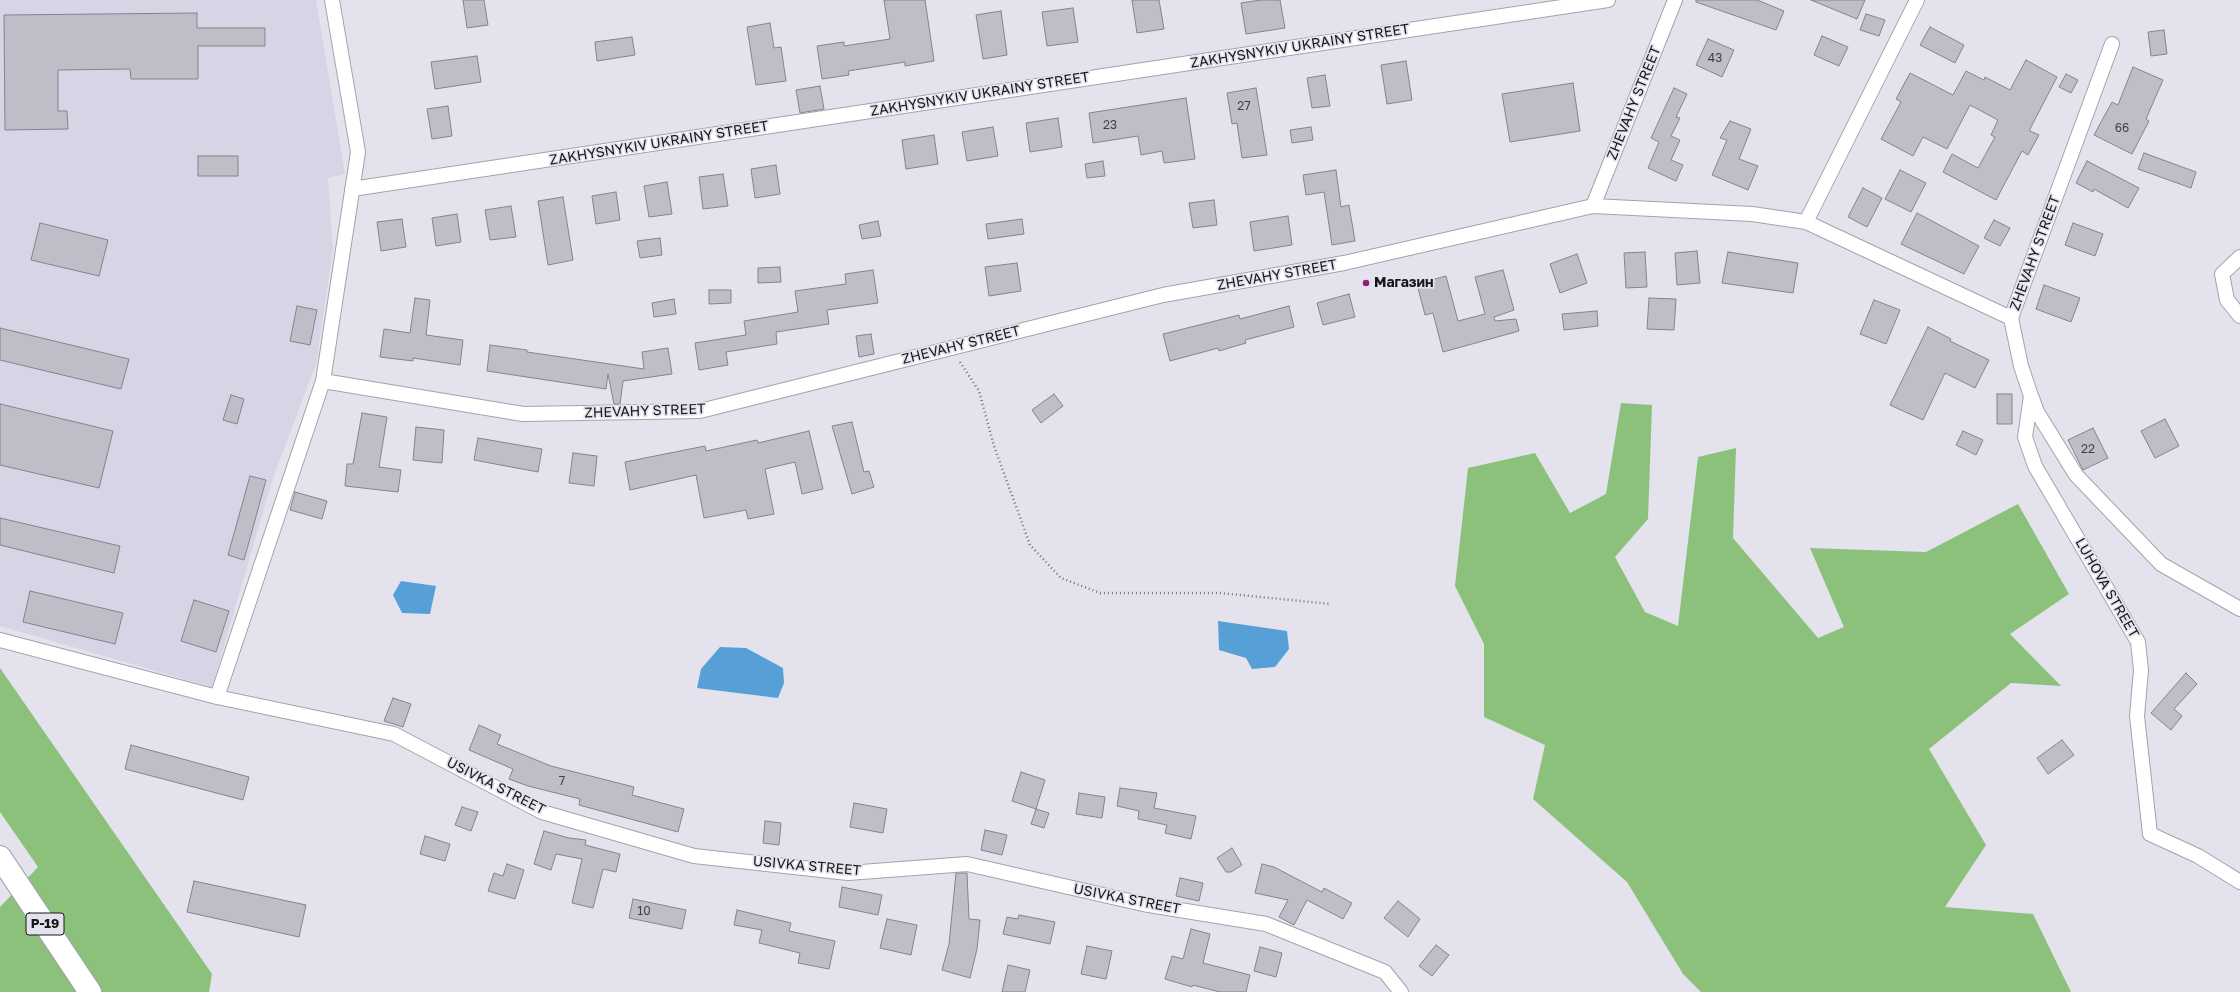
<!DOCTYPE html>
<html>
<head>
<meta charset="utf-8">
<style>
  body { margin:0 }
  canvas { display:block; background:#e4e2ec }
</style>
</head>
<body>
<canvas width="2240" height="992"></canvas>
<script>
const c = document.querySelector('canvas').getContext('2d');
c.lineJoin = 'round';
function fill(path, color) { c.fillStyle = color; c.fill(path, 'evenodd'); }
const shape = rows => new Path2D(rows.map(r => 'M' + r).join(''));
function strokePath(path, color, width, dash) { c.strokeStyle = color; c.lineWidth = width; c.lineCap = dash ? 'butt' : 'round'; c.setLineDash(dash || []); c.stroke(path); }
function drawText(font, color, halo, rows, align = 'center') {
  c.font = font + ' "Golos Text",sans-serif'; c.lineWidth = 3.5; c.setLineDash([]); c.textBaseline = 'middle'; c.strokeStyle = halo; c.fillStyle = color; for (const [text, x, y, turn = 0] of rows) {
    c.save(); c.translate(x, y); c.rotate((+turn || 0) * Math.PI / 180); c.textAlign = isNaN(turn) ? turn : align; if (halo) c.strokeText(text, 0, 0); c.fillText(text, 0, 0); c.restore();
  }
}
fill(shape([
  [0,0,316,0,345,174,328,178,333,249,316,364,273,478,212,687,0,626]
]), '#d7d4e5');
fill(shape([
  [1621,403,1652,405,1648,519,1615,557,1645,612,1678,626,1698,457,1736,448,1733,538,1818,638,1844,627,1810,548,1926,552,2018,504,2069,594,2010,634,2061,686,2011,683,1929,749,1986,845,1945,907,2033,914,2071,992,1701,992,1683,974,1627,882,1533,799,1545,745,1484,717,1484,644,1455,586,1468,468,1535,453,1570,513,1606,494],
  [0,668,212,974,209,992,0,992,0,907,38,867,0,812]
]), '#8cc17c');
fill(shape([
  [401,581,436,586,430,614,402,613,393,595],
  [1218,621,1287,631,1289,649,1275,667,1252,669,1246,658,1219,650],
  [720,647,746,648,783,668,784,683,778,698,697,688,701,669]
]), '#57a0d7');
const building = shape([
  [463,0,484,0,488,25,467,28,463,0],
  [884,0,925,0,934,61,905,66,905,62,848,71,849,75,822,79,817,46,844,42,844,46,890,39,884,0],
  [1132,0,1159,0,1164,29,1137,33,1132,0],
  [1260,0,1280,0,1285,28,1246,34,1241,3,1260,0],
  [1696,0,1757,0,1784,11,1776,30,1696,2,1696,0],
  [1811,0,1865,0,1857,19,1811,0],
  [1073,8,1078,42,1047,46,1042,12,1073,8],
  [1001,11,1007,55,983,59,976,15,1001,11],
  [197,13,197,28,265,28,265,46,198,46,198,79,131,79,130,69,58,70,58,111,67,111,68,129,5,130,4,15,197,13],
  [1866,14,1885,20,1879,36,1860,30,1866,14],
  [770,23,774,48,781,47,786,81,756,85,747,27,770,23],
  [1930,27,1964,45,1955,63,1920,45,1930,27],
  [2164,30,2167,54,2151,56,2148,32,2164,30],
  [1822,36,1848,47,1839,66,1814,55,1822,36],
  [632,37,635,55,597,61,595,42,632,37],
  [1708,39,1734,50,1722,77,1696,65,1708,39],
  [477,56,481,82,435,89,431,62,477,56],
  [2026,60,2057,77,2030,129,2030,131,2039,135,2028,155,2022,151,1996,200,1943,172,1952,154,1978,168,1995,137,1991,135,1998,120,1970,105,1947,149,1923,137,1913,156,1881,139,1901,102,1896,99,1910,73,1953,95,1966,71,1984,80,1985,77,2010,90,2026,60],
  [1406,61,1412,100,1387,104,1381,65,1406,61],
  [2133,67,2163,80,2146,119,2149,121,2132,154,2094,135,2112,102,2118,105,2133,67],
  [2066,74,2078,80,2071,93,2059,87,2066,74],
  [1325,75,1330,106,1312,108,1307,78,1325,75],
  [1573,83,1580,131,1510,142,1502,94,1573,83],
  [820,86,824,109,800,113,796,90,820,86],
  [1256,88,1267,155,1242,158,1237,123,1232,124,1227,93,1256,88],
  [1674,88,1687,94,1676,117,1680,118,1671,136,1680,140,1671,160,1683,165,1676,181,1648,168,1659,142,1651,138,1674,88],
  [1186,98,1195,159,1164,163,1162,151,1141,155,1138,136,1093,143,1089,113,1186,98],
  [448,106,452,136,432,139,427,109,448,106],
  [1058,118,1062,147,1030,152,1026,123,1058,118],
  [1730,121,1751,129,1739,159,1758,166,1748,190,1712,175,1727,140,1720,138,1730,121],
  [993,127,998,156,967,161,962,132,993,127],
  [1311,127,1313,140,1292,143,1290,130,1311,127],
  [934,135,938,164,906,169,902,140,934,135],
  [2144,153,2196,172,2191,188,2138,169,2144,153],
  [198,156,238,156,238,176,198,176,198,156],
  [1103,161,1105,176,1087,178,1085,164,1103,161],
  [2087,161,2139,188,2128,208,2094,189,2093,192,2076,183,2087,161],
  [776,165,780,194,755,198,751,169,776,165],
  [1336,170,1341,207,1349,205,1355,241,1332,245,1324,192,1306,195,1303,175,1336,170],
  [1900,170,1926,183,1911,212,1885,199,1900,170],
  [723,174,728,206,703,209,699,177,723,174],
  [667,182,672,214,649,217,644,186,667,182],
  [1863,188,1882,198,1867,227,1848,217,1863,188],
  [616,192,620,220,596,224,592,196,616,192],
  [563,197,573,260,548,265,538,201,563,197],
  [1214,200,1217,225,1193,228,1189,203,1214,200],
  [511,206,516,237,490,240,485,210,511,206],
  [1917,213,1979,246,1964,274,1901,244,1917,213],
  [457,214,461,242,436,246,432,218,457,214],
  [1288,216,1292,245,1254,251,1250,222,1288,216],
  [402,219,406,247,381,251,377,222,402,219],
  [1022,219,1024,234,988,239,986,224,1022,219],
  [1994,220,2010,228,2000,246,1984,238,1994,220],
  [878,221,881,236,862,239,859,225,878,221],
  [40,223,108,240,99,276,31,260,40,223],
  [2073,223,2103,234,2095,256,2065,245,2073,223],
  [660,238,662,255,640,258,637,241,660,238],
  [1697,251,1700,283,1677,285,1675,253,1697,251],
  [1645,252,1647,287,1626,288,1624,253,1645,252],
  [1728,252,1798,263,1793,293,1722,283,1728,252],
  [1577,254,1587,283,1560,293,1550,264,1577,254],
  [1017,263,1021,291,989,296,985,267,1017,263],
  [780,267,781,282,758,283,758,268,780,267],
  [873,270,878,303,827,310,829,324,776,332,777,344,726,352,728,365,699,370,695,343,746,335,744,321,798,312,795,291,846,284,845,274,873,270],
  [1503,270,1514,310,1494,317,1495,321,1516,319,1519,331,1443,352,1433,313,1425,315,1417,284,1446,276,1458,321,1485,314,1475,277,1503,270],
  [2044,285,2080,298,2071,322,2036,309,2044,285],
  [709,290,731,290,731,303,709,304,709,290],
  [1349,294,1355,317,1323,325,1317,303,1349,294],
  [415,298,430,300,426,335,463,340,460,365,413,358,413,361,380,357,384,329,410,333,415,298],
  [1649,298,1676,299,1674,330,1647,329,1649,298],
  [674,299,676,314,654,317,652,303,674,299],
  [1874,300,1900,310,1886,344,1860,334,1874,300],
  [297,306,317,310,310,345,290,341,297,306],
  [1289,306,1294,327,1245,340,1246,343,1219,351,1218,348,1170,361,1163,334,1239,315,1240,319,1289,306],
  [1597,311,1598,326,1564,330,1562,314,1597,311],
  [1928,327,1951,339,1950,341,1989,360,1975,388,1945,373,1923,420,1890,405,1928,327],
  [0,328,129,359,121,389,0,360,0,328],
  [871,334,874,354,859,357,856,336,871,334],
  [490,345,527,350,527,352,644,369,642,352,668,348,672,374,623,381,620,404,614,404,608,374,606,389,487,371,490,345],
  [1054,394,1063,406,1041,423,1032,410,1054,394],
  [1997,394,2012,394,2012,424,1997,424,1997,394],
  [231,395,244,399,237,424,223,420,231,395],
  [0,404,113,431,99,488,0,465,0,404],
  [362,413,387,417,379,467,401,470,398,492,345,486,347,464,353,464,362,413],
  [2165,419,2179,446,2155,458,2141,431,2165,419],
  [852,422,864,472,869,471,874,487,852,494,832,426,852,422],
  [416,427,444,430,442,463,413,460,416,427],
  [2093,428,2108,458,2083,470,2068,440,2093,428],
  [809,431,823,489,802,494,795,462,765,469,774,514,748,519,746,510,704,518,696,475,630,490,625,462,705,446,706,451,757,440,758,443,809,431],
  [1963,431,1983,440,1976,455,1956,445,1963,431],
  [478,438,542,449,538,472,474,460,478,438],
  [573,453,597,456,594,486,569,483,573,453],
  [250,476,266,480,244,560,228,555,250,476],
  [295,492,327,501,322,519,290,510,295,492],
  [0,518,120,546,114,573,0,545,0,518],
  [30,591,123,613,115,644,23,622,30,591],
  [194,600,229,611,216,652,181,641,194,600],
  [2186,673,2197,684,2174,709,2182,716,2171,730,2151,713,2186,673],
  [393,698,411,704,403,727,384,721,393,698],
  [479,725,501,735,497,744,551,766,634,787,632,795,684,809,678,832,579,805,580,799,528,786,509,779,513,769,469,750,479,725],
  [2062,740,2074,755,2048,774,2037,758,2062,740],
  [131,745,249,777,243,800,125,769,131,745],
  [1021,772,1045,780,1036,809,1012,801,1021,772],
  [1120,788,1157,793,1154,808,1196,816,1191,839,1165,833,1167,825,1138,819,1139,811,1117,806,1120,788],
  [1079,793,1105,797,1102,818,1076,814,1079,793],
  [854,803,887,809,883,833,850,827,854,803],
  [462,807,478,812,471,831,455,825,462,807],
  [1036,809,1049,813,1044,828,1031,824,1036,809],
  [765,821,781,823,779,845,763,843,765,821],
  [985,830,1007,835,1002,855,981,850,985,830],
  [544,831,569,838,586,840,585,845,620,854,616,872,603,869,593,908,572,903,582,859,556,854,551,870,534,864,544,831],
  [425,836,450,844,445,861,420,854,425,836],
  [1232,848,1242,865,1231,872,1226,872,1217,858,1232,848],
  [507,864,524,870,515,899,488,891,494,873,503,876,507,864],
  [1262,864,1274,867,1322,892,1324,888,1352,903,1343,919,1307,900,1294,925,1279,917,1288,900,1255,893,1262,864],
  [956,873,967,873,969,919,980,920,977,949,970,978,942,970,949,944,956,873],
  [1180,878,1203,883,1199,901,1176,896,1180,878],
  [194,881,306,905,299,937,187,912,194,881],
  [842,887,882,895,878,915,839,907,842,887],
  [633,899,686,910,682,929,629,918,633,899],
  [1398,901,1420,919,1408,937,1384,918,1398,901],
  [737,910,791,923,789,931,835,941,829,969,798,963,800,953,759,943,762,930,734,925,737,910],
  [1019,915,1055,922,1050,944,1003,934,1007,917,1018,919,1019,915],
  [887,919,917,925,911,955,880,948,887,919],
  [1191,929,1210,934,1203,963,1250,975,1246,992,1220,992,1193,985,1192,987,1165,979,1172,956,1183,959,1191,929],
  [1436,945,1449,955,1432,976,1419,966,1436,945],
  [1087,946,1112,951,1106,979,1081,974,1087,946],
  [1260,947,1282,953,1276,977,1254,971,1260,947],
  [1008,965,1030,970,1025,992,1002,992,1008,965]
]);
fill(building, '#bfbdc7');
strokePath(building, '#85838c', 1);
const street = shape([
  [1675,0,1593,206,1752,214,1806,222,1917,0],
  [352,189,1608,0],
  [1806,222,2011,318,2112,44],
  [2240,257,2222,274,2227,300,2240,316],
  [2011,318,2021,366,2031,396,2025,437,2035,466,2138,642,2141,670,2137,716,2150,834,2198,856,2240,882],
  [323,381,523,414,700,411,1163,295,1344,263,1593,206],
  [2032,398,2037,412,2076,475,2161,564,2240,609],
  [0,640,217,697,394,734,542,812,694,856,848,873,967,864,1143,904,1266,924,1385,972,1401,992],
  [217,697,323,381,358,152,332,0]
]);
const primary = shape([
  [0,857,90,992]
]);
strokePath(street, '#a4a3ac', 16);
strokePath(primary, '#a4a3ac', 24);
strokePath(shape([
  [960,362,979,391,994,446,1030,545,1061,578,1100,593,1220,593,1331,604]
]), '#747279', 2.5, [1, 3]);
strokePath(street, '#fff', 14);
strokePath(primary, '#fff', 22);
for (const [x, y, r, color] of [
  [1366,283,4,"#951a75"]
]) { const dot = new Path2D(); dot.arc(x, y, r, 0, 2 * Math.PI); c.fillStyle = color; c.fill(dot); strokePath(dot, '#e4e2ec', 1.5); }
drawText('12px', '#424046', null, [
  ["43",1715,58],
  ["27",1244,106],
  ["23",1110,125],
  ["66",2122,128],
  ["22",2088,449],
  ["7",562,781],
  ["10",644,911]
]);
for (const [x, y, w] of [
  [45,924,38]
]) { const box = new Path2D(); box.roundRect(x - w / 2, y - 11, w, 22, 3); c.fillStyle = '#e4e2ec'; c.fill(box); strokePath(box, '#18171b', 1); }
drawText('bold 13px', '#18171b', null, [
  ["Р-19",45,924]
]);
drawText('14px', '#18171b', '#e4e2ec', [
  ["ZAKHYSNYKIV UKRAINY STREET",1300,46,-9],
  ["ZAKHYSNYKIV UKRAINY STREET",980,94,-9],
  ["ZHEVAHY STREET",1634,103,-68],
  ["ZAKHYSNYKIV UKRAINY STREET",659,143,-9],
  ["ZHEVAHY STREET",2035,253,-70],
  ["ZHEVAHY STREET",1277,275,-10],
  ["ZHEVAHY STREET",961,345,-14],
  ["ZHEVAHY STREET",645,411,-2],
  ["LUHOVA STREET",2107,588,60],
  ["USIVKA STREET",496,786,27],
  ["USIVKA STREET",807,866,5],
  ["USIVKA STREET",1127,899,11]
]);
drawText('bold 14px', '#18171b', '#e4e2ec', [
  ["Магазин",1374,283]
], 'left');
</script>
</body>
</html>
